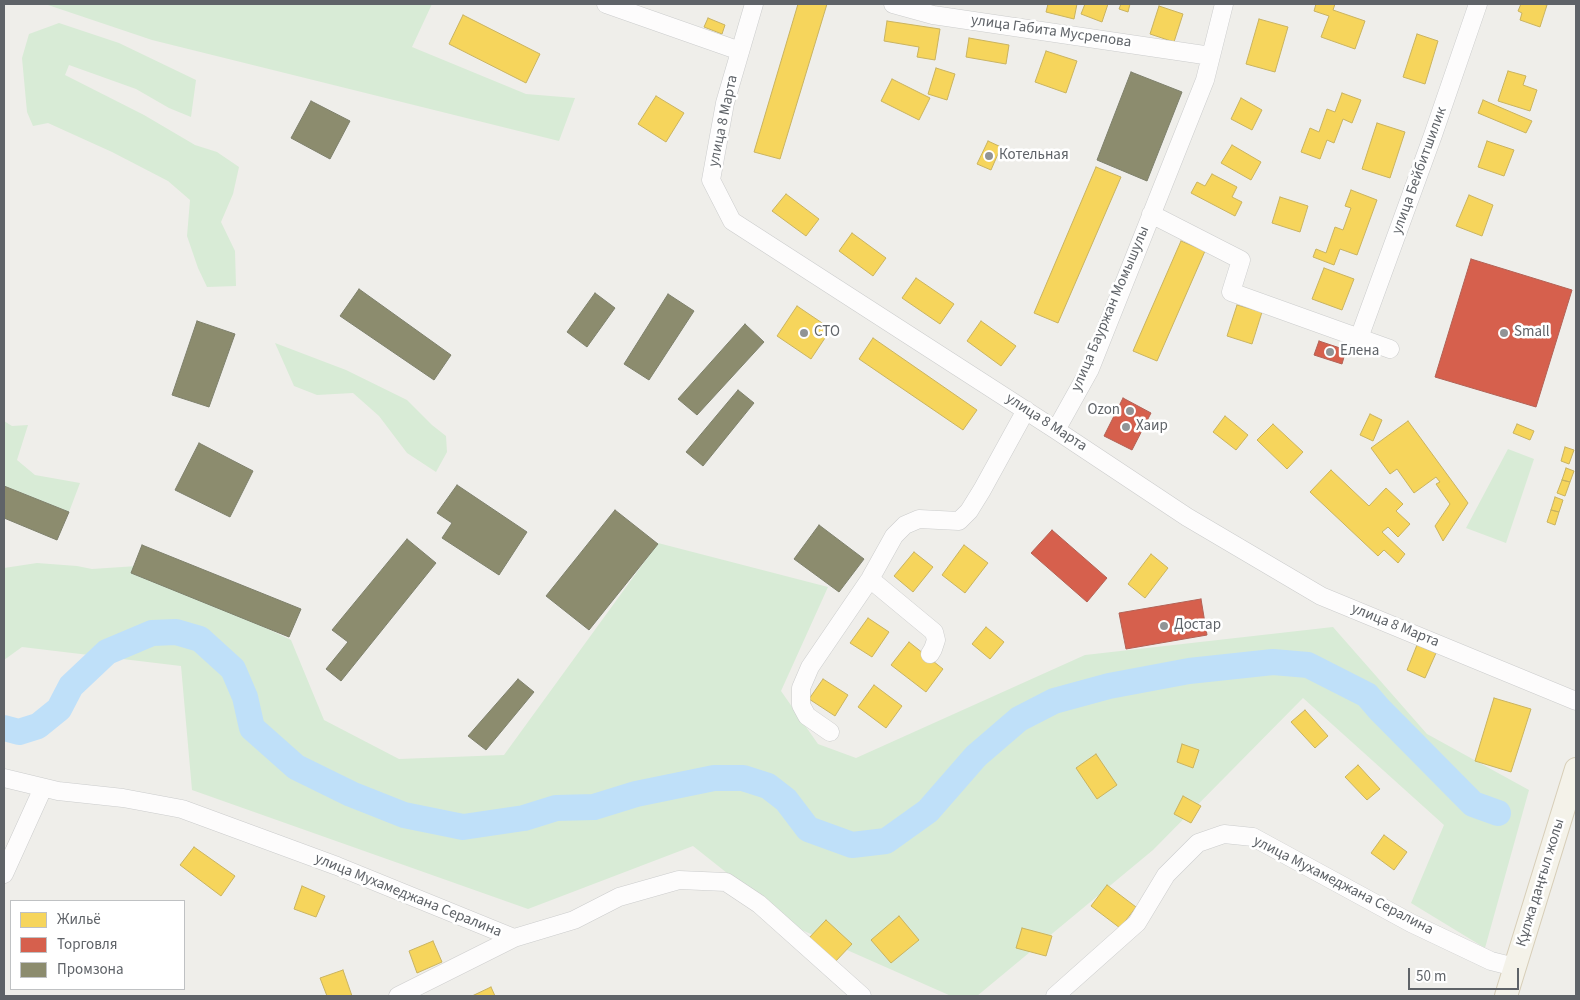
<!DOCTYPE html>
<html>
<head>
<meta charset="utf-8">
<style>
  body { margin:0 }
  #map { position:relative; width:1580px; height:1000px; overflow:hidden; background:#efeeea; font-family:"Source Sans 3",sans-serif }
  canvas { display:block }
  .frame { position:absolute; inset:0; border:5px solid #5f6368; pointer-events:none }
  .legend { position:absolute; left:10px; top:900px; width:175px; height:90px; box-sizing:border-box; background:#fff; border:1px solid #bfc1c3; margin:0; padding:6px 9px; list-style:none; font-size:15px; color:#5f6368 }
  .legend li { display:flex; align-items:center; gap:10px; height:25px }
  .legend b { width:25px; border:1px solid #bfc1c3 }
  .scale { position:absolute; left:1408px; top:968px; width:111px; height:22px; box-sizing:border-box; border:2px solid #5f6368; border-top:0; padding-left:6px; font-size:15px; line-height:18px; white-space:nowrap; color:#5f6368; -webkit-text-stroke:4px #fff; paint-order:stroke }
</style>
</head>
<body>
<div id="map">
<canvas width="1580" height="1000"></canvas>
<div class="frame"></div>
<ul class="legend">
<li><b style="height:14px;background:#f6d55c"></b>Жильё</li>
<li><b style="height:14px;background:#d6604d"></b>Торговля</li>
<li><b style="height:14px;background:#8c8c6e"></b>Промзона</li>
</ul>
<div class="scale">50 m</div>
</div>
<script>
const c = document.querySelector('canvas').getContext('2d');
c.lineJoin = 'round';
function fill(path, color) { c.fillStyle = color; c.fill(path, 'evenodd'); }
const shape = rows => new Path2D(rows.map(r => 'M' + r).join(''));
function strokePath(path, color, width, dash) { c.strokeStyle = color; c.lineWidth = width; c.lineCap = dash ? 'butt' : 'round'; c.setLineDash(dash || []); c.stroke(path); }
function drawText(font, color, halo, rows, align = 'center') {
  c.font = font + ' "Source Sans 3",sans-serif'; c.lineWidth = 5; c.setLineDash([]); c.textBaseline = 'middle'; c.strokeStyle = halo; c.fillStyle = color; for (const [text, x, y, turn = 0] of rows) {
    c.save(); c.translate(x, y); c.rotate((+turn || 0) * Math.PI / 180); c.textAlign = isNaN(turn) ? turn : align; if (halo) c.strokeText(text, 0, 0); c.fillText(text, 0, 0); c.restore();
  }
}
fill(shape([
  [45,4,432,4,412,47,526,94,575,98,559,141,152,40],
  [59,23,119,43,196,80,191,117,169,108,136,89,69,65,65,75,144,115,195,145,217,152,239,167,233,194,221,222,235,251,236,286,207,287,198,268,187,236,190,200,168,181,112,152,48,123,33,126,27,112,22,58,29,34],
  [275,343,346,370,407,400,432,425,446,436,447,452,436,472,407,453,379,416,353,393,317,395,294,386],
  [4,421,12,426,28,425,17,460,35,475,80,483,69,512,4,486],
  [1508,449,1534,459,1506,543,1466,528],
  [658,543,828,587,781,691,818,744,856,758,1085,655,1333,627,1427,734,1529,790,1485,948,1411,903,1444,825,1303,698,1153,850,977,996,951,996,795,927,693,846,528,909,192,790,181,666,22,647,4,660,4,568,37,563,77,566,92,569,137,566,291,640,324,720,399,759,504,755]
]), '#d8ebd6');
const homes = shape([
  [798,4,827,4,780,159,754,152,798,4],
  [1048,4,1077,4,1074,19,1046,12,1048,4],
  [1085,4,1108,4,1102,22,1081,14,1085,4],
  [1121,4,1130,4,1128,12,1119,9,1121,4],
  [1316,4,1335,4,1333,10,1365,21,1355,49,1321,37,1329,16,1314,11,1316,4],
  [1521,4,1543,4,1547,5,1540,27,1520,20,1522,13,1518,11,1521,4],
  [1159,6,1183,14,1174,42,1150,34,1159,6],
  [463,15,540,54,526,83,449,44,463,15],
  [708,18,725,25,722,34,704,27,708,18],
  [1259,19,1288,27,1275,72,1246,64,1259,19],
  [887,21,940,29,935,60,917,57,919,47,884,41,887,21],
  [1417,34,1438,41,1425,84,1403,77,1417,34],
  [969,38,1009,45,1006,64,966,57,969,38],
  [1046,51,1077,61,1066,93,1035,82,1046,51],
  [936,68,955,74,947,100,928,94,936,68],
  [1508,71,1526,76,1523,85,1537,90,1530,111,1498,101,1508,71],
  [892,79,930,98,919,120,881,101,892,79],
  [1342,93,1361,100,1352,123,1343,119,1334,143,1327,140,1320,159,1301,152,1310,128,1319,132,1327,109,1335,112,1342,93],
  [656,96,684,113,666,142,638,124,656,96],
  [1241,98,1262,110,1252,130,1231,119,1241,98],
  [1483,100,1532,121,1526,133,1478,113,1483,100],
  [1377,123,1405,132,1390,178,1362,169,1377,123],
  [988,141,1001,147,991,170,977,164,988,141],
  [1487,141,1514,150,1504,176,1478,167,1487,141],
  [1232,145,1261,162,1251,180,1221,163,1232,145],
  [1096,167,1121,177,1058,323,1034,313,1096,167],
  [1212,174,1237,187,1232,197,1242,202,1235,216,1191,193,1197,182,1205,186,1212,174],
  [1351,190,1377,200,1357,255,1340,249,1334,265,1313,257,1316,249,1326,253,1335,227,1343,230,1351,208,1345,206,1351,190],
  [786,194,819,219,806,236,772,211,786,194],
  [1469,195,1493,205,1482,236,1456,226,1469,195],
  [1280,197,1308,206,1300,232,1272,223,1280,197],
  [852,233,886,258,873,276,839,251,852,233],
  [1181,241,1205,251,1157,361,1133,351,1181,241],
  [1324,268,1354,279,1342,310,1312,299,1324,268],
  [916,278,954,304,940,324,902,298,916,278],
  [1237,305,1262,312,1252,344,1227,336,1237,305],
  [797,306,831,329,811,359,777,336,797,306],
  [981,321,1016,346,1001,366,967,341,981,321],
  [873,338,977,410,963,430,859,359,873,338],
  [1370,414,1382,420,1373,441,1360,435,1370,414],
  [1225,416,1248,435,1236,450,1213,432,1225,416],
  [1408,421,1468,503,1443,541,1435,526,1450,504,1436,484,1440,482,1436,477,1414,493,1397,469,1390,474,1371,448,1408,421],
  [1273,424,1303,452,1287,469,1257,440,1273,424],
  [1517,424,1534,431,1530,440,1513,433,1517,424],
  [1565,447,1574,450,1569,464,1561,461,1565,447],
  [1566,468,1574,471,1570,482,1562,480,1566,468],
  [1331,470,1369,506,1386,488,1403,504,1396,511,1410,524,1398,537,1388,527,1382,532,1405,554,1398,563,1384,550,1378,556,1310,492,1331,470],
  [1562,480,1570,482,1565,496,1557,493,1562,480],
  [1555,497,1563,500,1559,512,1551,510,1555,497],
  [1551,510,1559,512,1555,525,1547,522,1551,510],
  [964,545,988,563,965,593,942,575,964,545],
  [914,552,933,567,913,592,894,576,914,552],
  [1151,554,1168,568,1145,598,1128,584,1151,554],
  [868,618,889,632,872,657,850,643,868,618],
  [986,627,1004,642,990,659,972,644,986,627],
  [909,642,943,669,926,692,891,665,909,642],
  [1417,645,1436,653,1425,678,1407,670,1417,645],
  [823,679,848,695,835,716,809,699,823,679],
  [874,685,902,706,886,728,858,707,874,685],
  [1494,698,1531,709,1511,772,1475,761,1494,698],
  [1305,710,1328,736,1315,748,1291,722,1305,710],
  [1182,744,1199,750,1193,768,1177,762,1182,744],
  [1096,754,1117,785,1097,799,1076,768,1096,754],
  [1358,765,1380,789,1367,800,1345,777,1358,765],
  [1183,796,1201,806,1191,823,1174,814,1183,796],
  [1384,835,1407,852,1394,870,1371,853,1384,835],
  [194,847,235,876,221,896,180,865,194,847],
  [1107,885,1136,907,1120,928,1091,906,1107,885],
  [302,886,325,896,316,917,294,909,302,886],
  [899,916,919,940,891,963,871,940,899,916],
  [826,920,852,944,834,963,808,939,826,920],
  [1022,928,1052,936,1046,956,1016,948,1022,928],
  [433,941,442,962,417,973,409,951,433,941],
  [343,970,352,996,327,996,320,978,343,970],
  [491,987,495,996,472,996,491,987]
]);
fill(homes, '#f6d55c');
strokePath(homes, '#c9b360', 1);
const shops = shape([
  [1471,259,1572,290,1536,407,1435,377,1471,259],
  [1319,341,1346,350,1342,364,1314,355,1319,341],
  [1123,398,1151,413,1132,450,1104,436,1123,398],
  [1052,530,1107,578,1087,602,1031,553,1052,530],
  [1201,599,1207,635,1126,649,1119,613,1201,599]
]);
fill(shops, '#d6604d');
strokePath(shops, '#b26155', 1);
const industry = shape([
  [1131,72,1182,92,1147,181,1097,160,1131,72],
  [311,101,350,121,330,159,291,138,311,101],
  [359,289,451,355,434,380,340,316,359,289],
  [595,293,615,308,587,347,567,332,595,293],
  [668,294,694,311,649,380,624,364,668,294],
  [197,321,235,334,209,407,172,395,197,321],
  [745,324,764,342,697,415,678,399,745,324],
  [738,390,754,403,703,466,686,452,738,390],
  [199,443,253,471,230,517,175,490,199,443],
  [457,485,527,532,499,575,442,538,452,523,437,513,457,485],
  [4,486,69,512,57,540,4,518,4,486],
  [615,510,658,544,589,630,546,596,615,510],
  [819,525,864,559,839,592,794,559,819,525],
  [407,539,436,563,341,681,326,669,348,642,332,630,407,539],
  [142,545,301,609,289,637,131,573,142,545],
  [518,679,534,692,486,750,468,736,518,679]
]);
fill(industry, '#8c8c6e');
strokePath(industry, '#7e806c', 1);
strokePath(shape([
  [4,728,19,732,38,726,59,709,71,686,107,652,152,633,176,632,200,639,233,669,245,697,252,728,296,767,351,794,404,815,463,827,524,818,556,808,594,807,636,794,714,778,743,778,768,786,786,800,808,829,852,845,886,841,928,811,976,756,1019,719,1054,701,1109,686,1189,671,1273,662,1308,665,1367,695,1379,709,1473,804,1498,813]
]), '#bfe0f9', 26);
const minor = shape([
  [606,4,740,51],
  [754,4,725,103,711,180,732,221,1056,430,1187,517,1321,596,1576,701],
  [893,4,933,15,1211,56],
  [1151,214,1241,260,1231,292,1390,349],
  [1359,338,1433,135,1478,4],
  [1056,430,1090,369,1205,80,1224,4],
  [870,579,934,632,936,640,933,649,930,654],
  [830,732,807,716,801,705,801,688,810,667,870,579,894,536,905,525,919,519,959,521,969,511,982,490,1026,410],
  [4,778,58,791,123,798,182,809,337,866,514,938,574,920,619,897,679,880,726,882,759,904,862,996],
  [4,874,43,788],
  [398,996,514,938],
  [1055,996,1137,923,1166,875,1198,843,1224,834,1253,837,1411,923,1491,961,1515,967]
]);
const major = shape([
  [1506,996,1576,769]
]);
strokePath(minor, '#cbcccc', 19);
strokePath(major, '#d7ceb8', 24);
strokePath(minor, '#fdfcfc', 18);
strokePath(major, '#f4f2e9', 22);
for (const [x, y, r, color] of [
  [989,156,5,"#919496"],
  [804,333,5,"#919496"],
  [1504,333,5,"#919496"],
  [1330,352,5,"#919496"],
  [1130,411,5,"#919496"],
  [1126,427,5,"#919496"],
  [1164,626,5,"#919496"]
]) { const dot = new Path2D(); dot.arc(x, y, r, 0, 2 * Math.PI); c.fillStyle = color; c.fill(dot); strokePath(dot, '#fff', 2); }
drawText('15px', '#5f6368', '#fff', [
  ["улица Габита Мусрепова",1051,32,8],
  ["улица 8 Марта",724,121,-78],
  ["улица Бейбитшилик",1420,171,-70],
  ["улица Бауржан Момышулы",1111,309,-67],
  ["улица 8 Марта",1046,423,33],
  ["улица 8 Марта",1395,626,22],
  ["Құлжа даңғыл жолы",1541,883,-73],
  ["улица Мухамеджана Сералина",1343,886,27],
  ["улица Мухамеджана Сералина",408,896,22]
]);
drawText('15px', '#5f6368', '#fff', [
  ["Котельная",999,156],
  ["СТО",814,333],
  ["Small",1514,333],
  ["Елена",1340,352],
  ["Ozon",1120,411,"right"],
  ["Хаир",1136,427],
  ["Достар",1174,626]
], 'left');
</script>
</body>
</html>
